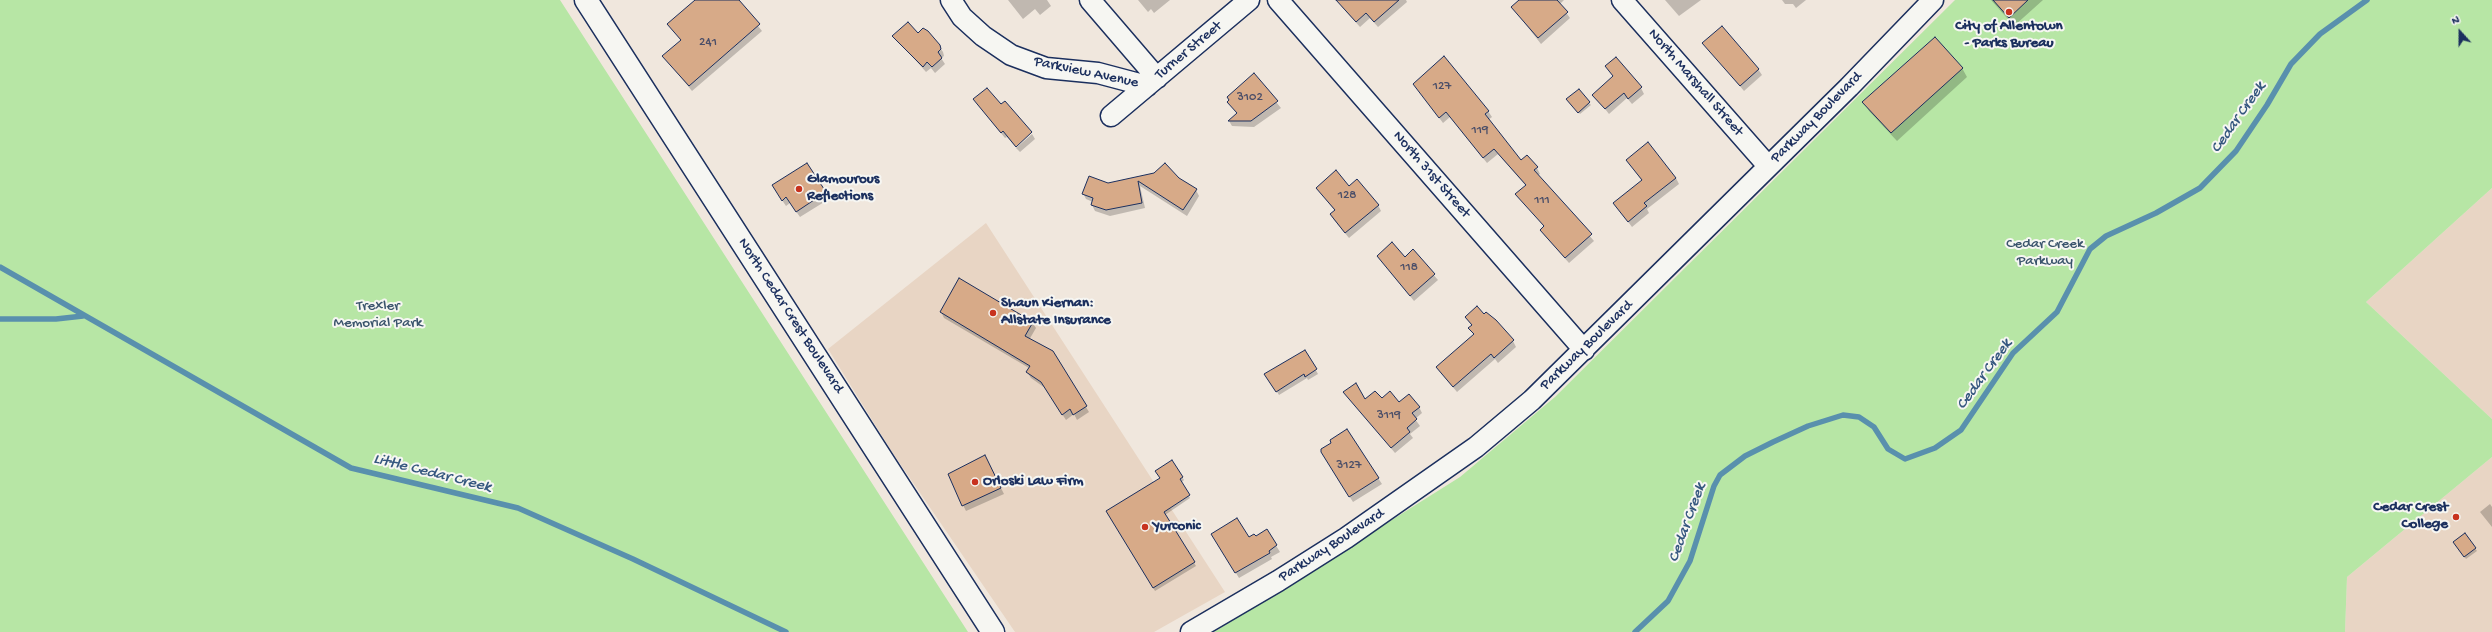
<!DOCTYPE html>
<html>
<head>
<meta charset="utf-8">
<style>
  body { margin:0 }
  #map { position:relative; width:2492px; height:632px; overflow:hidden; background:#f0e7dd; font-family:"Gochi Hand",sans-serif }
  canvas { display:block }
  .north { position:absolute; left:2440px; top:12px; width:40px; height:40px; -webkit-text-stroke:3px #f6f6f2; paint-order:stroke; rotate:339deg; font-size:11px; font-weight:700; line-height:16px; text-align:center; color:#1b2f5e }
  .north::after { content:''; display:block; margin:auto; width:14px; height:18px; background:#1b2f5e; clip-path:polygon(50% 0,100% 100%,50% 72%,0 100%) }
</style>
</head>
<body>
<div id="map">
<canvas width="2492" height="632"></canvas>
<div class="north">N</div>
</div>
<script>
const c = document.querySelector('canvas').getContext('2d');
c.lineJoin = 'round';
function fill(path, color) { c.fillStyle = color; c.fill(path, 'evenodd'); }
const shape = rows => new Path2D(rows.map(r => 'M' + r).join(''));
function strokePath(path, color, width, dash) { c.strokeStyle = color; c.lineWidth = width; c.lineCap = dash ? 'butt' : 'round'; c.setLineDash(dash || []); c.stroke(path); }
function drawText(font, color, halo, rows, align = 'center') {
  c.font = font + ' "Gochi Hand",sans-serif'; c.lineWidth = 4; c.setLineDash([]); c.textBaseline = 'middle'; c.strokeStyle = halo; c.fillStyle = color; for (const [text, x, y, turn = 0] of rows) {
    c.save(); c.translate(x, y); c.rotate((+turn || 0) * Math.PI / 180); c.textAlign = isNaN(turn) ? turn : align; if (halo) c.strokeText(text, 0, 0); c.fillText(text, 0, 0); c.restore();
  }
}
fill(shape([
  [2492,188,2492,419,2366,302],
  [986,223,1225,592,1154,632,1015,632,892,452,828,349],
  [2492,457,2492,632,2345,632,2347,577]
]), '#e8d5c4');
fill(shape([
  [0,0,560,0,968,632,0,632],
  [1955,0,2492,0,2492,188,2366,302,2492,419,2492,457,2347,577,2345,632,1214,632,1460,477,1555,397]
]), '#b7e6a5');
fill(shape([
  [697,0,737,0,762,31,692,91,663,56,681,41,669,24],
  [1008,0,1047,0,1051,6,1040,15,1035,9,1023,19],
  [1138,0,1170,0,1154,13,1151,9,1148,12],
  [1341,0,1406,0,1407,2,1378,27,1370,18,1360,27,1342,7,1339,2],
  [1520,0,1564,0,1560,4,1570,18,1541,44,1512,7],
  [1665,0,1701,0,1679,16],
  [1782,0,1806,0,1796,8,1793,4,1785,4],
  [1991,0,2043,0,2014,26],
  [918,34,939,46,943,52,944,56,941,58,945,64,935,73,931,68,926,72,894,36],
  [1704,43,1758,69,1762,75,1744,91],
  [1606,66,1641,88,1644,94,1632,104,1627,98,1609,114,1594,95,1614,77],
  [1962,68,1967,77,1897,141,1869,111,1864,102],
  [1254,75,1281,108,1254,127,1232,126,1229,121,1237,114,1228,102],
  [1414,84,1488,111,1492,117,1488,120,1521,162,1537,168,1540,174,1538,175,1594,241,1569,263,1545,236,1541,230,1545,227,1517,194,1526,186,1498,154,1487,163,1450,117,1443,123],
  [1569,102,1589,103,1591,105,1580,114],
  [978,105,1001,106,1031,132,1015,146,1007,137,1005,138],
  [1032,134,1035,139,1020,152,1016,148],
  [1627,160,1676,178,1679,184,1647,209,1649,213,1632,227,1614,203,1642,181],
  [807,164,829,199,800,217,790,203,786,206,776,191],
  [1154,174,1178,178,1196,190,1199,196,1187,216,1140,186,1145,208,1110,216,1095,211,1092,205,1093,202,1086,199,1083,193],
  [1349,187,1378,205,1381,211,1349,238,1334,220,1331,215,1335,211,1317,188],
  [1413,251,1438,280,1414,301,1378,256,1404,258],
  [941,312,1032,322,1036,328,1029,340,1052,352,1089,412,1077,420,1074,414,1066,420,1045,388,1031,378,1027,372,1029,368,944,318],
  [1466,317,1513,341,1516,347,1498,363,1495,359,1457,392,1437,368,1474,335,1469,328,1472,326],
  [1305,351,1318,374,1308,380,1307,378,1279,395,1266,374],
  [1344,392,1365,401,1381,399,1419,407,1422,413,1415,419,1420,426,1410,434,1413,438,1395,453],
  [1325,458,1378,478,1382,484,1353,502],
  [1172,461,1184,480,1181,483,1190,498,1165,515,1196,566,1155,591,1107,512,1161,479],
  [988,462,1004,494,966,511,963,505],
  [2490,504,2492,507,2492,527,2480,512],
  [1267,531,1280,552,1271,557,1272,559,1239,578,1212,534,1249,538,1256,538],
  [2456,545,2475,548,2477,551,2466,559]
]), '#0003');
strokePath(shape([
  [0,267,351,468,518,508,633,559,786,632],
  [0,319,56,319,83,316],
  [1635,632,1668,601,1690,561,1714,486,1720,475,1745,456,1773,442,1808,426,1843,415,1859,417,1874,427,1888,449,1905,459,1935,448,1961,430,2013,353,2057,312,2090,249,2106,236,2156,213,2200,188,2236,151,2267,105,2291,64,2320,34,2367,0]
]), '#5990ad', 5.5);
const building = shape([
  [695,0,739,0,760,24,689,86,662,56,681,40,667,24,695,0],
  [1336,0,1399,0,1374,22,1366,13,1356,22,1336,0],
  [1519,0,1557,0,1568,12,1538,38,1511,7,1519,0],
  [1993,0,2028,0,2009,18,1993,0],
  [908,22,918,33,923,28,928,31,940,45,941,49,938,52,942,58,932,67,927,62,923,67,892,36,908,22],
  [1722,26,1759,69,1740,86,1702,43,1722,26],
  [1935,37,1963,68,1891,133,1862,102,1935,37],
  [1444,56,1489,111,1485,114,1521,160,1527,155,1538,167,1534,170,1592,234,1565,258,1540,230,1544,226,1515,194,1526,185,1494,149,1483,158,1446,112,1439,118,1413,84,1444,56],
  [1616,57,1642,87,1628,99,1624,93,1605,109,1592,95,1613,76,1605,66,1616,57],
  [1254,73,1278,101,1251,121,1228,121,1237,113,1227,102,1229,100,1227,97,1254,73],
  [987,88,1001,104,1005,101,1032,132,1016,147,1003,131,1001,133,973,99,987,88],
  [1579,89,1590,102,1578,113,1566,99,1579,89],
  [1648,142,1676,178,1644,203,1647,206,1628,222,1613,203,1642,180,1626,160,1648,142],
  [807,163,826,192,796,212,786,197,782,201,772,185,807,163],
  [1165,163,1179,178,1197,189,1183,210,1138,181,1142,203,1106,210,1091,205,1093,198,1082,194,1089,176,1108,183,1154,173,1165,163],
  [1336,170,1349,186,1357,179,1379,205,1345,233,1330,214,1335,210,1316,188,1336,170],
  [1392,242,1405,257,1413,249,1435,274,1410,296,1377,256,1392,242],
  [959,278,1033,322,1025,336,1053,351,1087,406,1073,415,1070,409,1062,415,1041,382,1026,372,1030,366,940,312,959,278],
  [1477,306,1484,314,1486,312,1496,320,1514,340,1494,358,1491,354,1453,387,1436,367,1474,334,1468,328,1472,325,1465,317,1477,306],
  [1305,350,1317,369,1305,377,1304,374,1276,392,1264,374,1305,350],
  [1356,383,1365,399,1375,391,1382,398,1390,391,1399,402,1409,394,1420,407,1412,413,1417,419,1407,428,1410,432,1391,448,1343,392,1356,383],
  [1347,429,1379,478,1349,497,1321,452,1321,449,1331,443,1330,440,1347,429],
  [985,455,1001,488,962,506,948,474,985,455],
  [1172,460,1183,477,1180,479,1190,495,1164,512,1195,562,1153,588,1106,511,1160,478,1155,471,1172,460],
  [1237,518,1249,537,1254,534,1256,536,1267,529,1277,545,1269,551,1270,553,1235,573,1211,534,1237,518],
  [2465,533,2476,548,2464,557,2453,542,2465,533]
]);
fill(building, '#d7aa88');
strokePath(building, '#1b2f5e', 1);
const minor = shape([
  [951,0,962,17,983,36,1011,55,1046,68,1098,73,1147,86],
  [1090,0,1157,78],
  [1278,0,1584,350],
  [1622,0,1768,166],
  [1111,116,1249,0],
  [1191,632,1278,581,1346,538,1476,447,1532,400,1849,87,1933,0]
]);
const major = shape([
  [586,0,993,632]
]);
strokePath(minor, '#1b2f5e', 23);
strokePath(major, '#1b2f5e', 25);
strokePath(minor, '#f6f6f2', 20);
strokePath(major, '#f6f6f2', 22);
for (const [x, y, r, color] of [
  [2009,12,4,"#c8321e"],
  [799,189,4,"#c8321e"],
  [993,313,4,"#c8321e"],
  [975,482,4,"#c8321e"],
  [2456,517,4,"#c8321e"],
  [1145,527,4,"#c8321e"]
]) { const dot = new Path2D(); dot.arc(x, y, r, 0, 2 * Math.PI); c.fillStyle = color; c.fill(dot); strokePath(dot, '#f6f6f2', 1.5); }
drawText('13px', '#4a4e68', null, [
  ["241",708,43],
  ["127",1442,87],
  ["3102",1250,98],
  ["119",1480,131],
  ["128",1347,196],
  ["111",1542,201],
  ["118",1409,268],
  ["3119",1389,416],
  ["3127",1349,466]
]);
drawText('bold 15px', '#1b2f5e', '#f6f6f2', [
  ["City of Allentown",2009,27,"center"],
  ["- Parks Bureau",2009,44,"center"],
  ["Glamourous",807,180],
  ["Reflections",807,197],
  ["Shaun Kiernan:",1001,304],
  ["Allstate Insurance",1001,321],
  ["Orloski Law Firm",983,482],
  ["Cedar Crest",2448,508,"right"],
  ["College",2448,525,"right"],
  ["Yurconic",1153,527]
], 'left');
drawText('15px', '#1b2f5e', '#f6f6f2', [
  ["Turner Street",1189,51,-40],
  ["Parkview Avenue",1086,73,12],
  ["North Marshall Street",1695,83,49],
  ["Parkway Boulevard",1817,118,-45],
  ["North 31st Street",1431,175,49],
  ["North Cedar Crest Boulevard",790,316,57],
  ["Parkway Boulevard",1587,346,-44],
  ["Parkway Boulevard",1332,546,-33]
]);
drawText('15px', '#3a546c', '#f6f6f2', [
  ["Cedar Creek",2045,245],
  ["Parkway",2045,262],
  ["Trexler",378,307],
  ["Memorial Park",378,324]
]);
drawText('italic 16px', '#35577f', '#f6f6f2', [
  ["Cedar Creek",2239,118,-55],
  ["Cedar Creek",1985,375,-54],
  ["Little Cedar Creek",432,474,14],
  ["Cedar Creek",1688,523,-70]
]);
</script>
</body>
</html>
